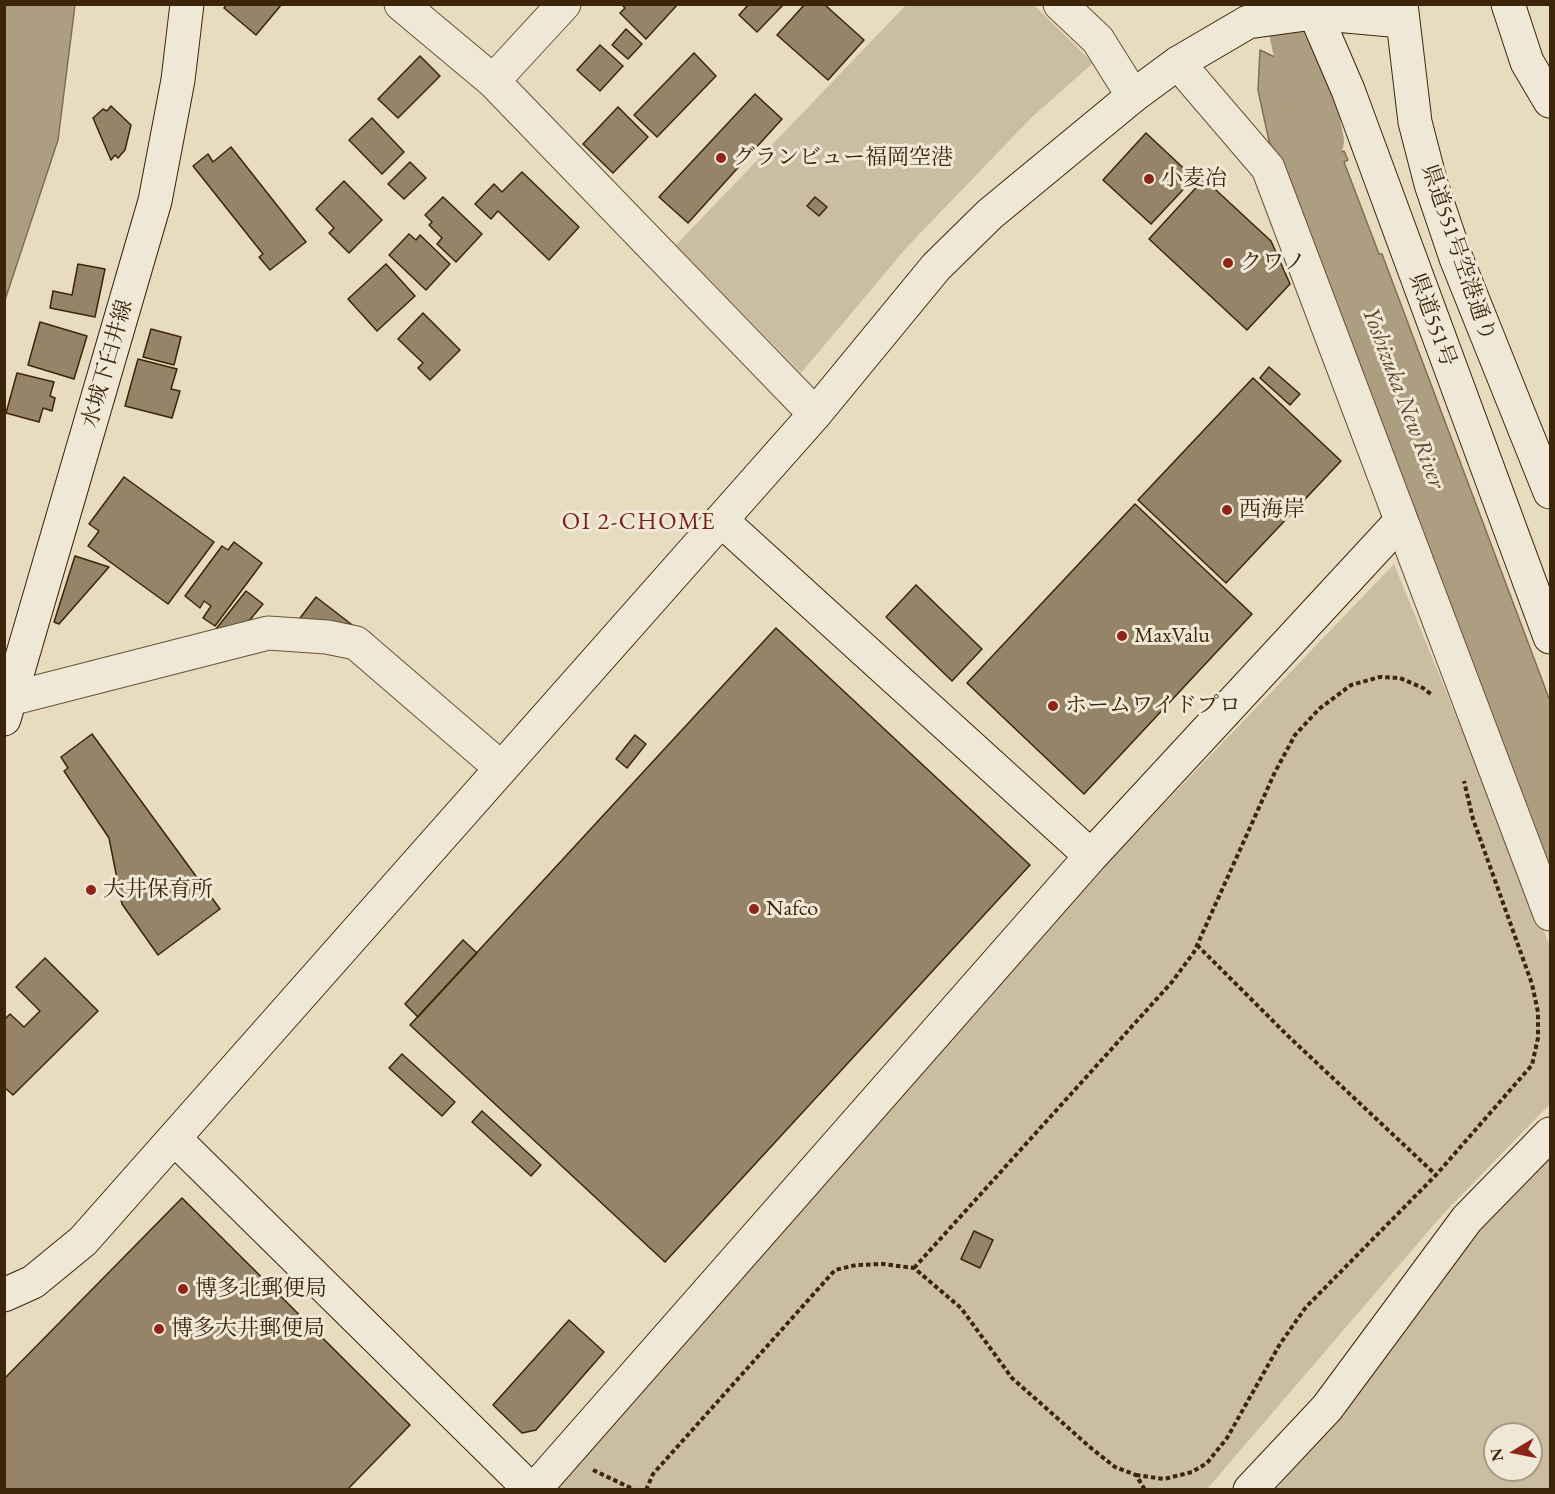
<!DOCTYPE html>
<html>
<head>
<meta charset="utf-8">
<style>
  body { margin:0 }
  #map { position:relative; width:1555px; height:1494px; overflow:hidden; background:#e8dcc0; font-family:"EB Garamond",serif }
  canvas { display:block }
  .frame { position:absolute; inset:0; border:6px solid #3c2508; pointer-events:none }
  .north { position:absolute; left:1483px; top:1422px; width:60px; height:60px; box-sizing:border-box; background:#f0e8d6; border:2px solid #a89a84; border-radius:50%; rotate:260deg; font-size:16px; font-weight:700; line-height:24px; text-align:center; color:#3c2508 }
  .north::after { content:''; display:block; margin:auto; width:21px; height:27px; background:#8f2418; clip-path:polygon(50% 0,100% 100%,50% 72%,0 100%) }
</style>
</head>
<body>
<div id="map">
<canvas width="1555" height="1494"></canvas>
<div class="frame"></div>
<div class="north">N</div>
</div>
<script>
const c = document.querySelector('canvas').getContext('2d');
c.lineJoin = 'round';
function fill(path, color) { c.fillStyle = color; c.fill(path, 'evenodd'); }
const shape = rows => new Path2D(rows.map(r => 'M' + r).join(''));
function strokePath(path, color, width, dash) { c.strokeStyle = color; c.lineWidth = width; c.lineCap = dash ? 'butt' : 'round'; c.setLineDash(dash || []); c.stroke(path); }
function drawText(font, color, halo, rows, align = 'center') {
  c.font = font + ' "EB Garamond","Noto Serif JP",serif'; c.lineWidth = 6; c.setLineDash([]); c.textBaseline = 'middle'; c.strokeStyle = halo; c.fillStyle = color; for (const [text, x, y, turn = 0] of rows) {
    c.save(); c.translate(x, y); c.rotate((+turn || 0) * Math.PI / 180); c.textAlign = isNaN(turn) ? turn : align; if (halo) c.strokeText(text, 0, 0); c.fillText(text, 0, 0); c.restore();
  }
}
fill(shape([
  [906,5,1034,5,1093,63,1031,118,907,247,801,373,676,245],
  [1394,564,1550,946,1550,1104,1444,1213,1207,1489,557,1490,1092,879],
  [1550,1156,1550,1489,1275,1490,1477,1228],
  [1495,1434,1531,1434,1531,1470,1495,1470]
]), '#cbbda1');
const water = shape([
  [5,4,75,5,58,140,5,300,5,4],
  [1260,50,1324,81,1321,86,1327,113,1341,152,1344,151,1348,160,1344,162,1379,254,1382,254,1550,701,1550,884,1269,141,1258,90,1260,50]
]);
fill(water, '#ae9e81');
strokePath(water, '#806e51', 1.5);
strokePath(shape([
  [1304,4,1296,36,1318,141]
]), '#ae9e81', 52);
const building = shape([
  [227,4,282,4,256,35,224,8,227,4],
  [621,4,678,4,646,39,620,13,625,8,621,4],
  [749,4,782,4,783,5,757,32,739,15,749,4],
  [805,4,824,4,864,40,828,80,777,35,805,4],
  [626,29,642,44,628,59,612,45,626,29],
  [600,45,623,66,600,91,577,70,600,45],
  [694,53,716,76,657,137,634,115,694,53],
  [420,56,440,76,398,118,378,99,420,56],
  [755,94,782,119,688,223,659,197,755,94],
  [111,106,131,125,125,150,118,158,115,155,111,160,93,118,103,109,107,111,111,106],
  [618,107,648,137,613,173,583,144,618,107],
  [372,118,404,152,382,174,349,140,372,118],
  [1146,133,1194,178,1151,224,1103,180,1146,133],
  [231,147,306,242,270,270,259,257,263,254,193,166,208,154,213,162,231,147],
  [410,162,426,178,404,199,388,184,410,162],
  [522,172,579,227,549,260,498,211,491,219,475,204,494,184,502,192,522,172],
  [1204,179,1271,241,1290,284,1247,330,1149,239,1204,179],
  [344,181,382,220,349,253,329,233,334,228,316,209,344,181],
  [443,197,482,234,456,262,437,244,442,238,429,225,432,222,425,215,443,197],
  [815,197,827,207,819,216,807,206,815,197],
  [409,234,416,240,420,235,450,264,426,290,389,255,409,234],
  [78,264,105,269,95,317,50,308,53,291,72,295,78,264],
  [386,264,415,296,377,331,348,299,386,264],
  [423,313,460,350,430,380,418,368,423,363,398,339,423,313],
  [40,322,87,336,74,379,28,365,40,322],
  [151,329,181,337,174,365,143,357,151,329],
  [138,359,177,369,171,389,180,391,172,418,125,406,138,359],
  [1269,367,1300,394,1290,405,1260,378,1269,367],
  [17,373,54,382,50,396,55,398,52,411,43,408,39,422,6,413,17,373],
  [1253,378,1341,461,1226,583,1138,500,1253,378],
  [124,477,214,542,168,604,88,546,99,531,89,524,124,477],
  [1135,504,1252,614,1084,794,967,683,1135,504],
  [234,542,262,563,215,626,203,618,211,606,204,601,200,608,185,596,222,546,228,550,234,542],
  [75,556,109,567,59,624,54,622,75,556],
  [916,585,982,649,952,681,886,617,916,585],
  [246,591,263,604,239,633,226,637,216,629,246,591],
  [316,597,364,634,297,622,316,597],
  [776,628,1030,865,665,1262,410,1025,776,628],
  [92,734,220,909,158,955,122,904,109,838,64,771,68,768,61,757,92,734],
  [635,735,646,744,627,768,616,759,635,735],
  [463,940,477,953,418,1017,405,1004,463,940],
  [45,958,98,1011,13,1095,4,1087,4,1020,10,1014,24,1027,40,1011,16,987,45,958],
  [402,1054,455,1102,442,1116,389,1068,402,1054],
  [482,1111,541,1165,531,1176,472,1122,482,1111],
  [182,1198,410,1425,347,1490,4,1490,4,1379,182,1198],
  [974,1231,993,1240,980,1268,961,1259,974,1231],
  [569,1320,604,1352,536,1430,522,1433,493,1405,569,1320]
]);
fill(building, '#958468');
strokePath(building, '#3c2508', 1.5);
const street = shape([
  [401,4,493,81,815,414],
  [1060,4,1098,40,1133,96],
  [1178,63,1268,168,1550,914],
  [493,81,564,4],
  [10,699,268,633,327,637,356,643,501,768]
]);
const secondary = shape([
  [1311,4,1348,90,1550,637],
  [1401,4,1415,122,1431,184,1456,258,1550,492],
  [1508,4,1527,62,1550,101],
  [721,520,1091,856],
  [4,719,155,201,178,80,187,4],
  [175,1139,531,1490],
  [4,1295,33,1282,83,1241,815,414,936,267,990,214,1133,96,1178,63,1248,22,1313,13,1402,21],
  [534,1490,1091,856,1401,521],
  [1250,1490,1327,1408,1467,1219,1550,1134]
]);
strokePath(street, '#675336', 35);
strokePath(secondary, '#3c2508', 35);
strokePath(shape([
  [1197,945,1287,1035,1436,1175],
  [914,1268,1172,982,1194,952,1275,772,1295,735,1319,709,1351,685,1380,677,1400,678,1423,688,1432,695],
  [593,1470,635,1490],
  [1136,1475,1164,1479,1192,1472,1207,1463,1227,1438,1280,1344,1306,1307,1436,1175,1532,1065,1538,1038,1538,1012,1532,984,1473,819,1464,781],
  [646,1490,653,1474,835,1270,856,1265,883,1264,914,1268,961,1308,1012,1378,1091,1448,1115,1467,1136,1475,1145,1490]
]), '#3c2508', 4, [4.5, 3]);
strokePath(street, '#f0e8d6', 33);
strokePath(secondary, '#f0e8d6', 33);
for (const [x, y, r, color] of [
  [721,158,6,"#8f2418"],
  [1149,179,6,"#8f2418"],
  [1228,263,6,"#8f2418"],
  [1227,510,6,"#8f2418"],
  [1122,636,6,"#8f2418"],
  [1053,706,6,"#8f2418"],
  [91,890,6,"#8f2418"],
  [754,909,6,"#8f2418"],
  [183,1289,6,"#8f2418"],
  [159,1329,6,"#8f2418"]
]) { const dot = new Path2D(); dot.arc(x, y, r, 0, 2 * Math.PI); c.fillStyle = color; c.fill(dot); strokePath(dot, '#f0e8d6', 2); }
drawText('22px', '#3c2508', '#f0e8d6', [
  ["グランビュー福岡空港",733,158],
  ["小麦冶",1161,179],
  ["クワノ",1240,263],
  ["西海岸",1239,510],
  ["MaxValu",1134,636],
  ["ホームワイドプロ",1065,706],
  ["大井保育所",103,890],
  ["Nafco",766,909],
  ["博多北郵便局",195,1289],
  ["博多大井郵便局",171,1329]
], 'left');
drawText('22px', '#3c2508', '#f0e8d6', [
  ["県道551号空港通り",1458,253,71],
  ["県道551号",1432,320,70],
  ["水城下臼井線",108,364,-74]
]);
drawText('italic 24px', '#5e492c', '#f0e8d6', [
  ["Yoshizuka New River",1403,398,69]
]);
c.letterSpacing = '1.5px';
drawText('24px', '#7a1f14', '#f0e8d6', [
  ["OI 2-CHOME",639,522]
]);
c.letterSpacing = '0px';
</script>
</body>
</html>
